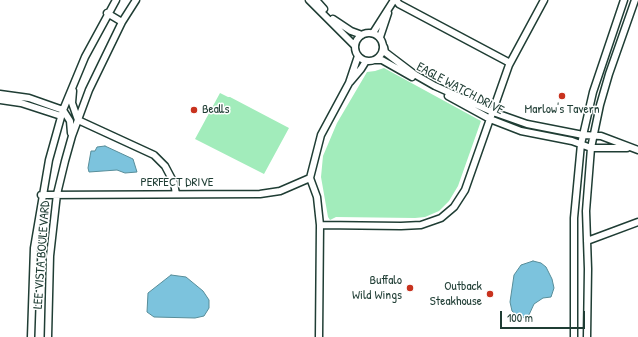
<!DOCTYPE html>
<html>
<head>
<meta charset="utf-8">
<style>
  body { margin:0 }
  #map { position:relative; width:638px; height:337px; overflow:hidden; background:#fff; font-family:"Patrick Hand",sans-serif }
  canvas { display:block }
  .scale { position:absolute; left:500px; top:311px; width:85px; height:18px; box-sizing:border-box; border:2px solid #1f3d34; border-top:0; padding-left:5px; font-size:12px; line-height:14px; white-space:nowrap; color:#1f3d34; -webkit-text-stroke:3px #fff; paint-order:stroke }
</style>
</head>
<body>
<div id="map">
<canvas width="638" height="337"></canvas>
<div class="scale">100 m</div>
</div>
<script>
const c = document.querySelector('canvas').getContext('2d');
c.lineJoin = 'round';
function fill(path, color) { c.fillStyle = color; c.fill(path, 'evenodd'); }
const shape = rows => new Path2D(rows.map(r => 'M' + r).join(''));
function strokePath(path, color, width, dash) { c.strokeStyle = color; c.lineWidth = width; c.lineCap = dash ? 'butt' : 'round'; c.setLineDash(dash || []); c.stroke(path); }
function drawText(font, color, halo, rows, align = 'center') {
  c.font = font + ' "Patrick Hand",sans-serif'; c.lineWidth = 3; c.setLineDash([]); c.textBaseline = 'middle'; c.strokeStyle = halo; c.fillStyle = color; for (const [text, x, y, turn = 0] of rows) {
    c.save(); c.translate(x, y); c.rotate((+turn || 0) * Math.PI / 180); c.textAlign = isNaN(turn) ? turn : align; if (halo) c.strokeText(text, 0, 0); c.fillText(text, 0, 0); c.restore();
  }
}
fill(shape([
  [384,68,481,121,458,186,449,201,439,211,425,217,415,218,336,217,330,220,328,217,321,177,323,156,337,123,367,72,375,71],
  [220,93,228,97,230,97,289,128,264,174,195,139]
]), '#a2ecbb');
const water = shape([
  [105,146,133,159,137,172,125,173,117,170,89,172,88,168,91,151,95,151,97,147,105,146],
  [533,261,541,263,546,267,552,279,554,288,551,297,543,298,534,304,528,317,520,318,512,311,510,302,514,275,521,265,533,261],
  [171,275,186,277,203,291,209,300,209,308,204,316,195,318,154,317,147,312,148,293,171,275]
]);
fill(water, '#7cc3dd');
strokePath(water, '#578d99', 1);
const minor = shape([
  [309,0,355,46],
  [316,0,324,9],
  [396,0,399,4,510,63],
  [107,13,122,22],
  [333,19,351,31,362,35],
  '355 47a14 14 0 1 1 28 0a14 14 0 1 1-28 0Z',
  [373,33,394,0],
  [380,37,388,13],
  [384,47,385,52,414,74,435,86,493,112,527,124,583,135,601,136,638,150],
  [374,60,382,60,412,77],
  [350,82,361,69,366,61],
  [73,91,72,103,78,120,154,155,165,166,174,183,176,194],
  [0,94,29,98,63,110,70,121,71,133],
  [448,96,490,119,521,131,572,141,591,148,627,148],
  [0,100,21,103,61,116],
  [310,178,317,197,320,225,319,337],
  [310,178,321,135,349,83,358,56],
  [41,195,260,194,280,191,310,178],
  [320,225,401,226,421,225,441,218,454,207,465,190,509,65,544,0],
  [587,241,638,222],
  [31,337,34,248,49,160,63,110,85,57,116,0],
  [48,337,50,256,57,194,65,161,72,136,89,90,122,22,136,0],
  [574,337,574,218,581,144,593,92,624,0],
  [587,337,588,269,586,211,591,148,600,105,609,74,635,0]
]);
strokePath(minor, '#1f3d34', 9);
strokePath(minor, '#fff', 6);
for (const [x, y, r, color] of [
  [562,96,4,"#c8321e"],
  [194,110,4,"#c8321e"],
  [410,288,4,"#c8321e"],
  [490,294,4,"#c8321e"]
]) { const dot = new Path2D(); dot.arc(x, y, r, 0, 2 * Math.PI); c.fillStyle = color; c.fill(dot); strokePath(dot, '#fff', 1.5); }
drawText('13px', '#1f3d34', '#fff', [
  ["EAGLE WATCH DRIVE",460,89,28],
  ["PERFECT DRIVE",177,183],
  ["LEE VISTA BOULEVARD",42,255,-86]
]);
drawText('13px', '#1f3d34', '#fff', [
  ["Bealls",202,110,"left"],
  ["Marlow's Tavern",562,110,"center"],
  ["Buffalo",402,281],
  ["Wild Wings",402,296],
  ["Outback",482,287],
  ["Steakhouse",482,302]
], 'right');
</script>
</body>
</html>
